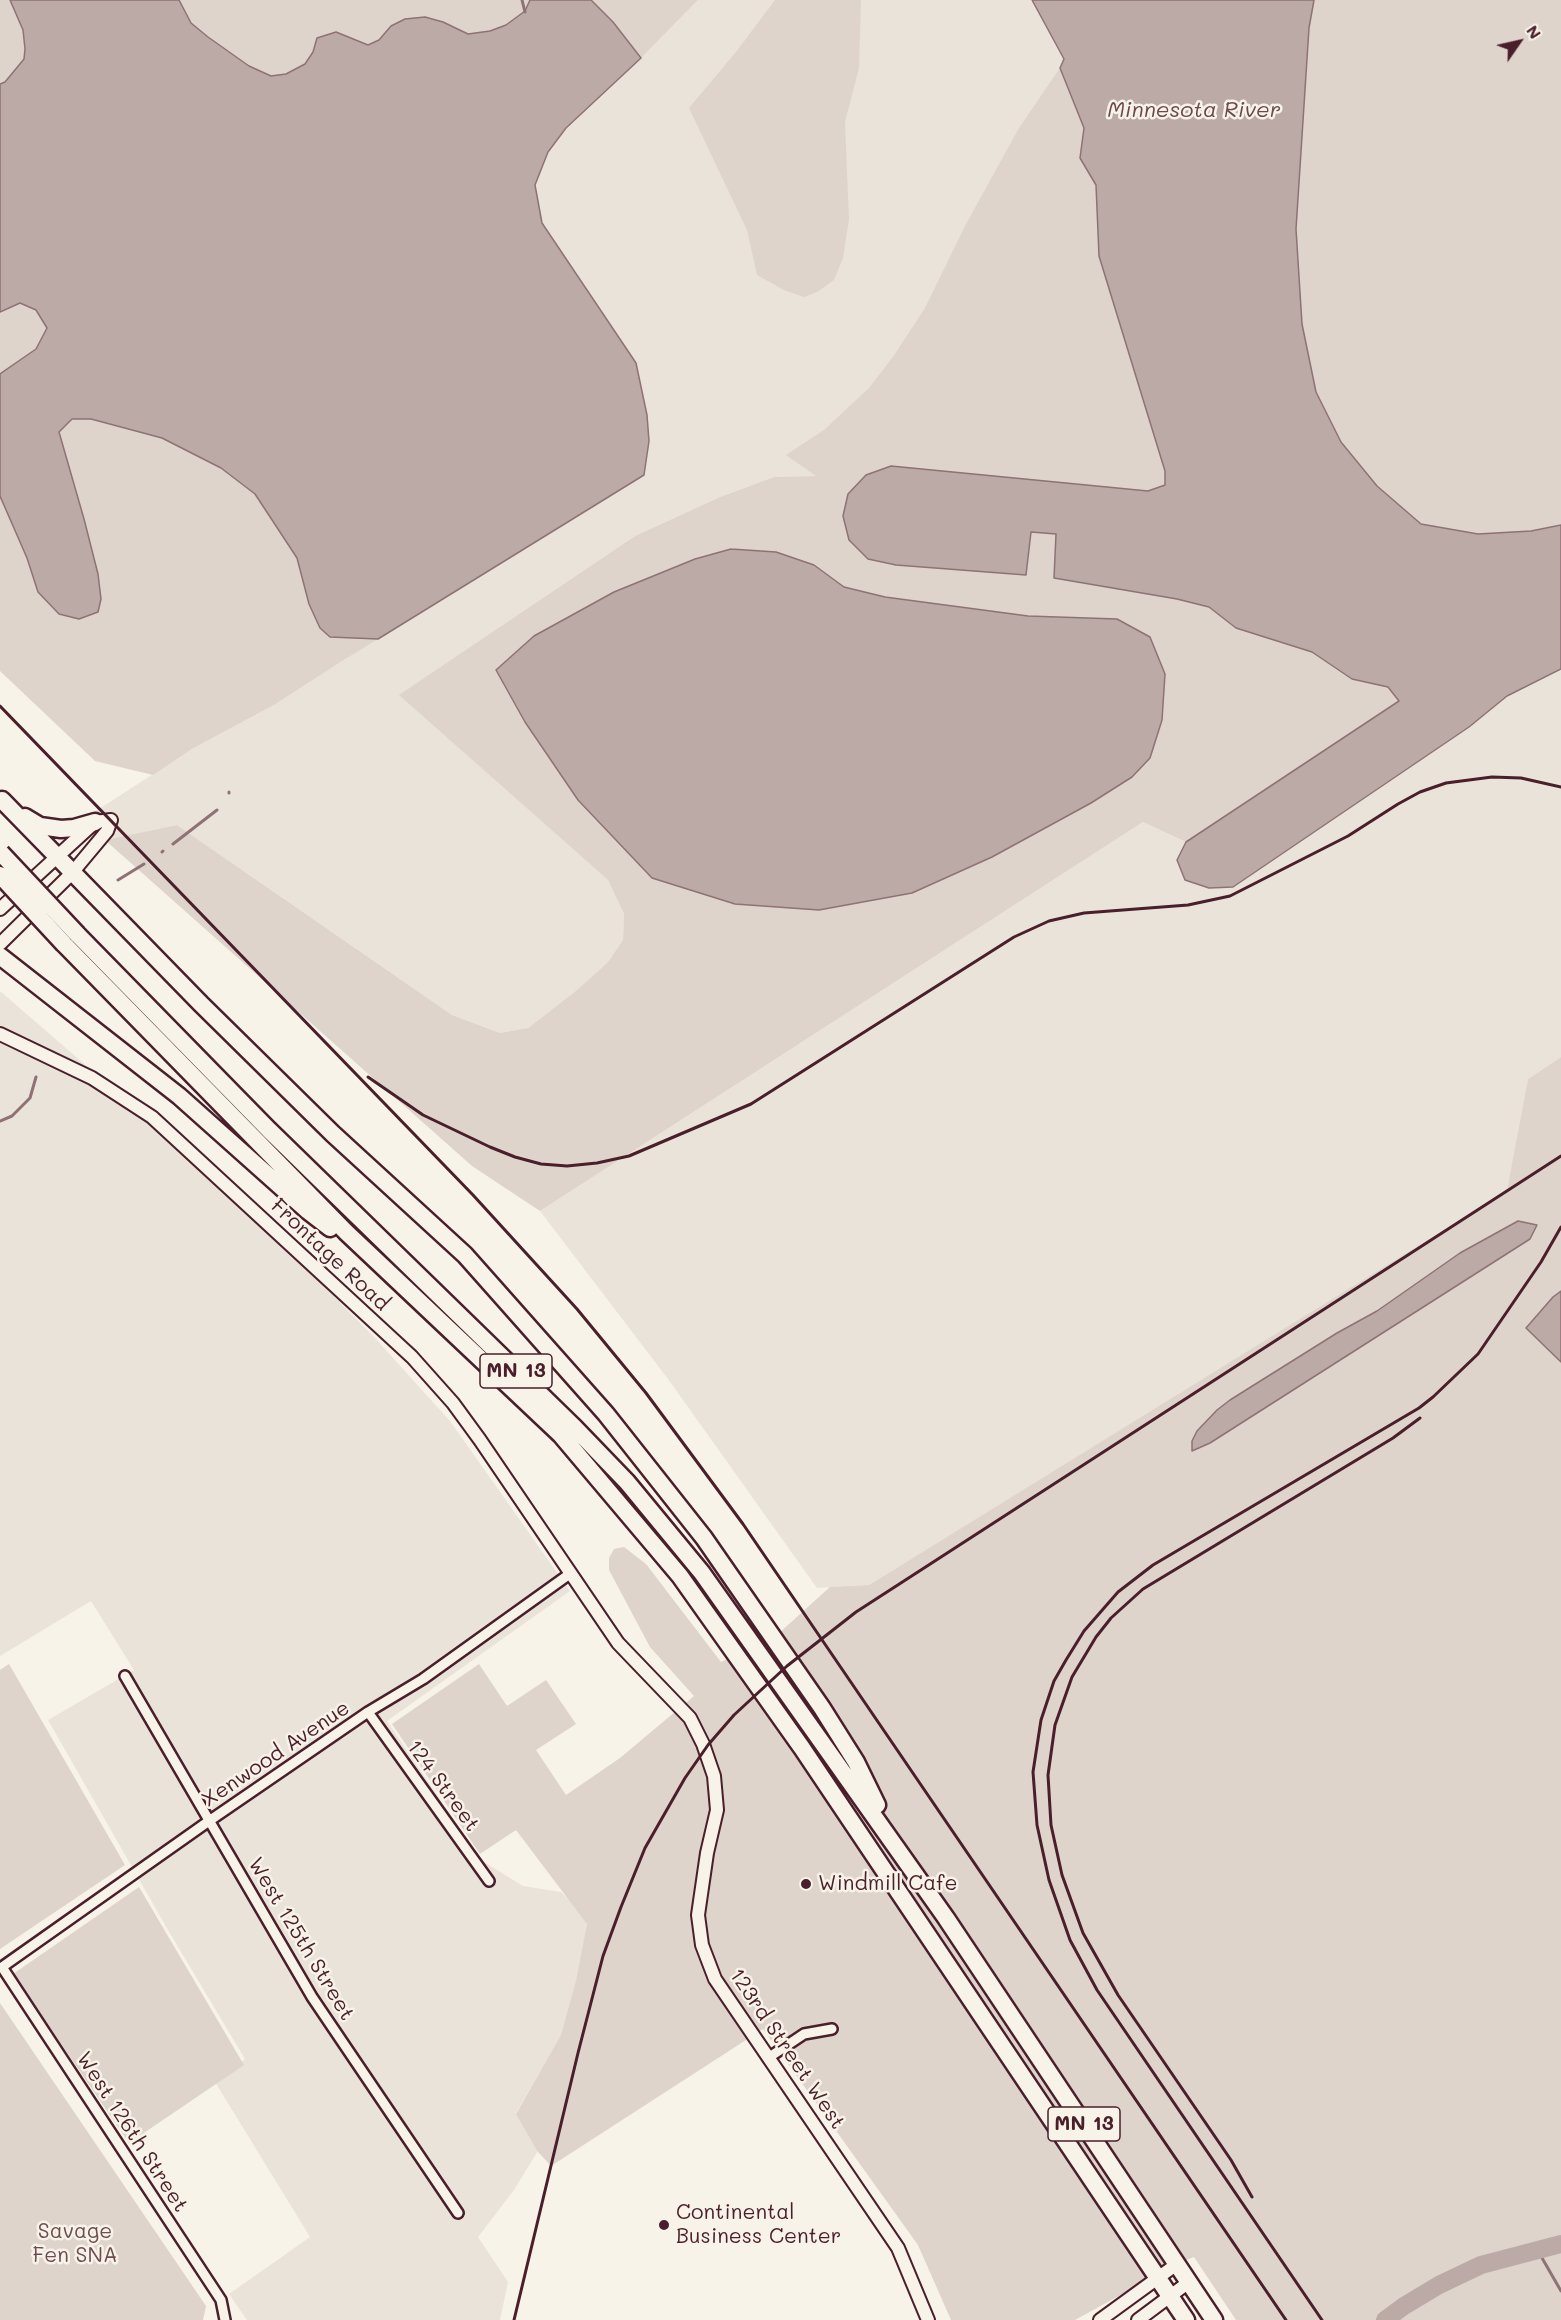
<!DOCTYPE html>
<html>
<head>
<meta charset="utf-8">
<style>
  body { margin:0 }
  #map { position:relative; width:1561px; height:2320px; overflow:hidden; background:#f7f3e8; font-family:Mali,sans-serif }
  canvas { display:block }
  .north { position:absolute; left:1489px; top:12px; width:60px; height:60px; -webkit-text-stroke:4px #f7f3e8; paint-order:stroke; rotate:56deg; font-size:16px; font-weight:700; line-height:24px; text-align:center; color:#4a1f2b }
  .north::after { content:''; display:block; margin:auto; width:21px; height:27px; background:#4a1f2b; clip-path:polygon(50% 0,100% 100%,50% 72%,0 100%) }
</style>
</head>
<body>
<div id="map">
<canvas width="1561" height="2320"></canvas>
<div class="north">N</div>
</div>
<script>
const c = document.querySelector('canvas').getContext('2d');
c.lineJoin = 'round';
function fill(path, color) { c.fillStyle = color; c.fill(path, 'evenodd'); }
const shape = rows => new Path2D(rows.map(r => 'M' + r).join(''));
function strokePath(path, color, width, dash) { c.strokeStyle = color; c.lineWidth = width; c.lineCap = dash ? 'butt' : 'round'; c.setLineDash(dash || []); c.stroke(path); }
function drawText(font, color, halo, rows, align = 'center') {
  c.font = font + ' Mali,sans-serif'; c.lineWidth = 5; c.setLineDash([]); c.textBaseline = 'middle'; c.strokeStyle = halo; c.fillStyle = color; for (const [text, x, y, turn = 0] of rows) {
    c.save(); c.translate(x, y); c.rotate((+turn || 0) * Math.PI / 180); c.textAlign = isNaN(turn) ? turn : align; if (halo) c.strokeText(text, 0, 0); c.fillText(text, 0, 0); c.restore();
  }
}
fill(shape([
  [698,0,1032,0,1064,59,866,475,774,477,720,497,635,536,400,695,608,880,624,914,623,940,608,962,577,990,528,1028,500,1033,452,1015,177,825,105,840,85,818,192,749,274,705,347,658,636,363,542,223,535,185,548,152,566,128,641,58],
  [1561,669,1561,1057,1528,1079,1508,1191,869,1585,817,1588,668,1379,540,1211,1143,822,1186,842,1177,860,1233,887,1469,727,1507,696],
  [0,991,134,1107,282,1244,374,1337,450,1421,570,1591,387,1721,481,1860,523,1886,561,1892,587,1918,585,1984,562,2034,516,2113,539,2149,514,2190,478,2237,508,2282,500,2320,247,2320,229,2294,310,2237,215,2082,245,2059,168,1930,48,1720,134,1670,91,1601,0,1656]
]), '#eae3da');
fill(shape([
  [0,0,530,0,525,11,506,25,490,31,468,34,443,22,425,17,406,19,636,363,647,415,649,441,644,475,347,658,274,705,192,749,153,775,95,761,0,671],
  [591,0,698,0,641,58,613,22],
  [775,0,861,0,859,68,845,122,849,219,843,258,834,280,817,292,804,297,784,290,757,275,747,230,689,108,736,52],
  [1314,0,1561,0,1561,525,1531,531,1478,534,1421,524,1377,486,1341,441,1316,392,1302,324,1296,229,1309,28],
  [1060,68,1084,128,1080,158,1096,185,1099,256,1165,471,1165,485,1148,491,868,559,896,565,1025,575,1031,531,1056,534,1177,599,1209,607,1236,628,1312,652,1352,679,1388,687,1400,701,1186,842,1143,822,540,1211,472,1166,105,840,177,825,452,1015,500,1033,528,1028,577,990,608,962,623,940,624,914,608,880,399,695,635,536,720,497,774,477,816,476,786,455,824,430,869,388,893,357,925,308,965,226,1019,128],
  [731,549,814,565,844,587,885,597,1028,616,1117,619,1150,637,1165,674,1162,720,1150,758,1132,777,1091,803,992,857,534,636,614,592,694,559],
  [1561,1057,1561,1291,1553,1297,1526,1328,1561,1362,1561,2320,1236,2320,1194,2257,1177,2264,1075,2320,951,2320,918,2245,763,2029,551,2166,538,2152,516,2114,561,2035,576,1981,587,1924,516,1830,480,1854,392,1724,479,1664,507,1706,546,1680,576,1724,536,1750,566,1795,620,1758,694,1696,650,1647,609,1570,609,1558,614,1549,624,1547,646,1564,721,1662,778,1634,830,1587,869,1585,1507,1191,1528,1079],
  [9,1664,125,1865,0,1949,0,1670],
  [139,1887,244,2065,129,2143,13,1974],
  [0,2003,206,2306,203,2320,0,2320]
]), '#ded4cc');
const water = shape([
  [10,0,179,0,191,23,208,37,249,66,271,76,286,74,305,64,313,52,317,38,336,32,368,45,379,40,391,26,405,19,425,17,443,22,468,34,490,31,506,25,525,11,530,0,591,0,613,22,641,58,566,128,548,152,535,185,542,223,636,363,647,415,649,441,644,475,378,639,330,637,320,628,309,604,297,558,255,494,221,468,162,438,91,419,72,419,59,432,84,519,98,574,101,599,98,612,79,619,59,614,38,592,27,558,0,496,0,374,36,349,47,328,36,310,20,303,0,312,0,84,5,82,24,59,25,49,23,30,10,0],
  [1032,0,1314,0,1309,28,1296,229,1302,324,1316,392,1341,442,1377,486,1421,524,1478,534,1531,531,1561,525,1561,669,1507,696,1469,727,1233,887,1209,888,1185,880,1177,860,1186,842,1399,701,1388,687,1352,679,1312,652,1236,628,1209,607,1177,599,1054,578,1056,534,1031,532,1026,575,896,565,868,559,849,540,843,516,848,494,866,475,891,466,1148,491,1165,485,1165,471,1099,256,1096,185,1080,158,1084,128,1060,68,1064,59,1032,0],
  [731,549,776,552,814,565,844,587,885,597,1028,616,1117,619,1150,637,1165,674,1162,720,1150,758,1132,777,1091,803,992,857,912,893,819,910,735,904,652,878,578,800,525,722,496,670,534,636,614,592,695,559,731,549],
  [1518,1221,1537,1225,1530,1239,1210,1443,1192,1451,1192,1441,1197,1431,1217,1410,1230,1400,1337,1333,1377,1311,1460,1253,1518,1221],
  [1561,1291,1561,1362,1526,1328,1553,1297,1561,1291]
]);
fill(water, '#bcaaa7');
strokePath(water, '#8e7275', 1.5);
strokePath(shape([
  [522,0,525,12],
  [229,793,229,792],
  [173,844,217,810],
  [162,852,163,851],
  [118,880,144,864],
  [0,1121,12,1116,30,1098,36,1077],
  [1538,2251,1561,2291]
]), '#8e7275', 3);
strokePath(shape([
  [1385,2320,1404,2306,1439,2285,1481,2265,1561,2244]
]), '#bcaaa7', 18);
const street = shape([
  [125,1676,312,1997,458,2213],
  [368,1712,489,1881],
  [768,2058,804,2034,832,2029],
  [225,2320,221,2300,2,1967,209,1821,368,1712,423,1679,571,1573]
]);
const secondary = shape([
  [0,909,95,822,111,820,107,831,72,873,0,944],
  [0,1034,92,1078,152,1117,412,1357,453,1403,480,1440,618,1643,690,1718,703,1744,714,1776,717,1810,707,1853,698,1915,702,1945,715,1979,898,2248,928,2320],
  [1100,2320,1177,2264],
  [1138,2320,1189,2282]
]);
const highway = shape([
  [2,800,201,1004,333,1134,465,1255,606,1414,704,1538,822,1708,856,1762,877,1805],
  [25,817,40,826,61,829,74,828,95,822],
  [77,934,269,1130,575,1428,627,1482,702,1573,946,1918,1214,2320],
  [64,944,346,1232,561,1435,680,1576,802,1748,1186,2320],
  [0,956,179,1096,308,1211,330,1228]
]);
strokePath(street, '#4a1f2b', 14);
strokePath(secondary, '#4a1f2b', 16);
strokePath(highway, '#4a1f2b', 21);
strokePath(street, '#f7f3e8', 9);
strokePath(secondary, '#f7f3e8', 12);
strokePath(highway, '#f7f3e8', 16);
strokePath(shape([
  [0,706,473,1195,577,1309,646,1393,743,1524,1286,2320],
  [368,1077,423,1115,490,1147,515,1157,541,1164,567,1166,597,1163,629,1156,751,1104,1014,937,1049,921,1084,913,1188,905,1230,896,1348,836,1398,804,1420,792,1446,783,1492,777,1521,778,1561,787],
  [1252,2197,1231,2160,1118,1995,1083,1933,1062,1875,1051,1825,1048,1775,1055,1725,1072,1677,1096,1637,1111,1618,1143,1589,1393,1438,1420,1418],
  [514,2320,578,2053,603,1956,621,1907,645,1848,685,1778,708,1745,734,1715,787,1666,856,1612,1561,1156],
  [1322,2320,1097,1990,1070,1940,1049,1880,1037,1825,1033,1772,1041,1720,1054,1681,1066,1660,1084,1631,1118,1592,1153,1565,1419,1408,1433,1397,1478,1354,1541,1262,1561,1227]
]), '#4a1f2b', 3);
const highwayBridge = shape([
  [1,853,77,934],
  [0,875,64,944]
]);
strokePath(highwayBridge, '#4a1f2b', 21, []);
strokePath(highwayBridge, '#f7f3e8', 16);
for (const [x, y, r, color] of [
  [806,1884,6,"#4a1f2b"],
  [664,2225,6,"#4a1f2b"]
]) { const dot = new Path2D(); dot.arc(x, y, r, 0, 2 * Math.PI); c.fillStyle = color; c.fill(dot); strokePath(dot, '#f7f3e8', 2); }
for (const [x, y, w] of [
  [516,1371,72],
  [1084,2124,72]
]) { const box = new Path2D(); box.roundRect(x - w / 2, y - 17, w, 34, 4.5); c.fillStyle = '#f7f3e8'; c.fill(box); strokePath(box, '#4a1f2b', 1.5); }
drawText('bold 20px', '#4a1f2b', null, [
  ["MN 13",516,1371],
  ["MN 13",1084,2124]
]);
drawText('21px', '#4a1f2b', '#f7f3e8', [
  ["Frontage Road",330,1255,43],
  ["Xenwood Avenue",276,1754,-34],
  ["124 Street",443,1786,54],
  ["West 125th Street",301,1939,59],
  ["123rd Street West",787,2049,56],
  ["West 126th Street",132,2132,57]
]);
drawText('21px', '#4a1f2b', '#f7f3e8', [
  ["Windmill Cafe",818,1884],
  ["Continental",676,2213],
  ["Business Center",676,2237]
], 'left');
drawText('21px', '#6f4c53', '#f7f3e8', [
  ["Savage",75,2232],
  ["Fen SNA",75,2256]
]);
drawText('italic 22px', '#6c4950', '#f7f3e8', [
  ["Minnesota River",1194,110]
]);
</script>
</body>
</html>
